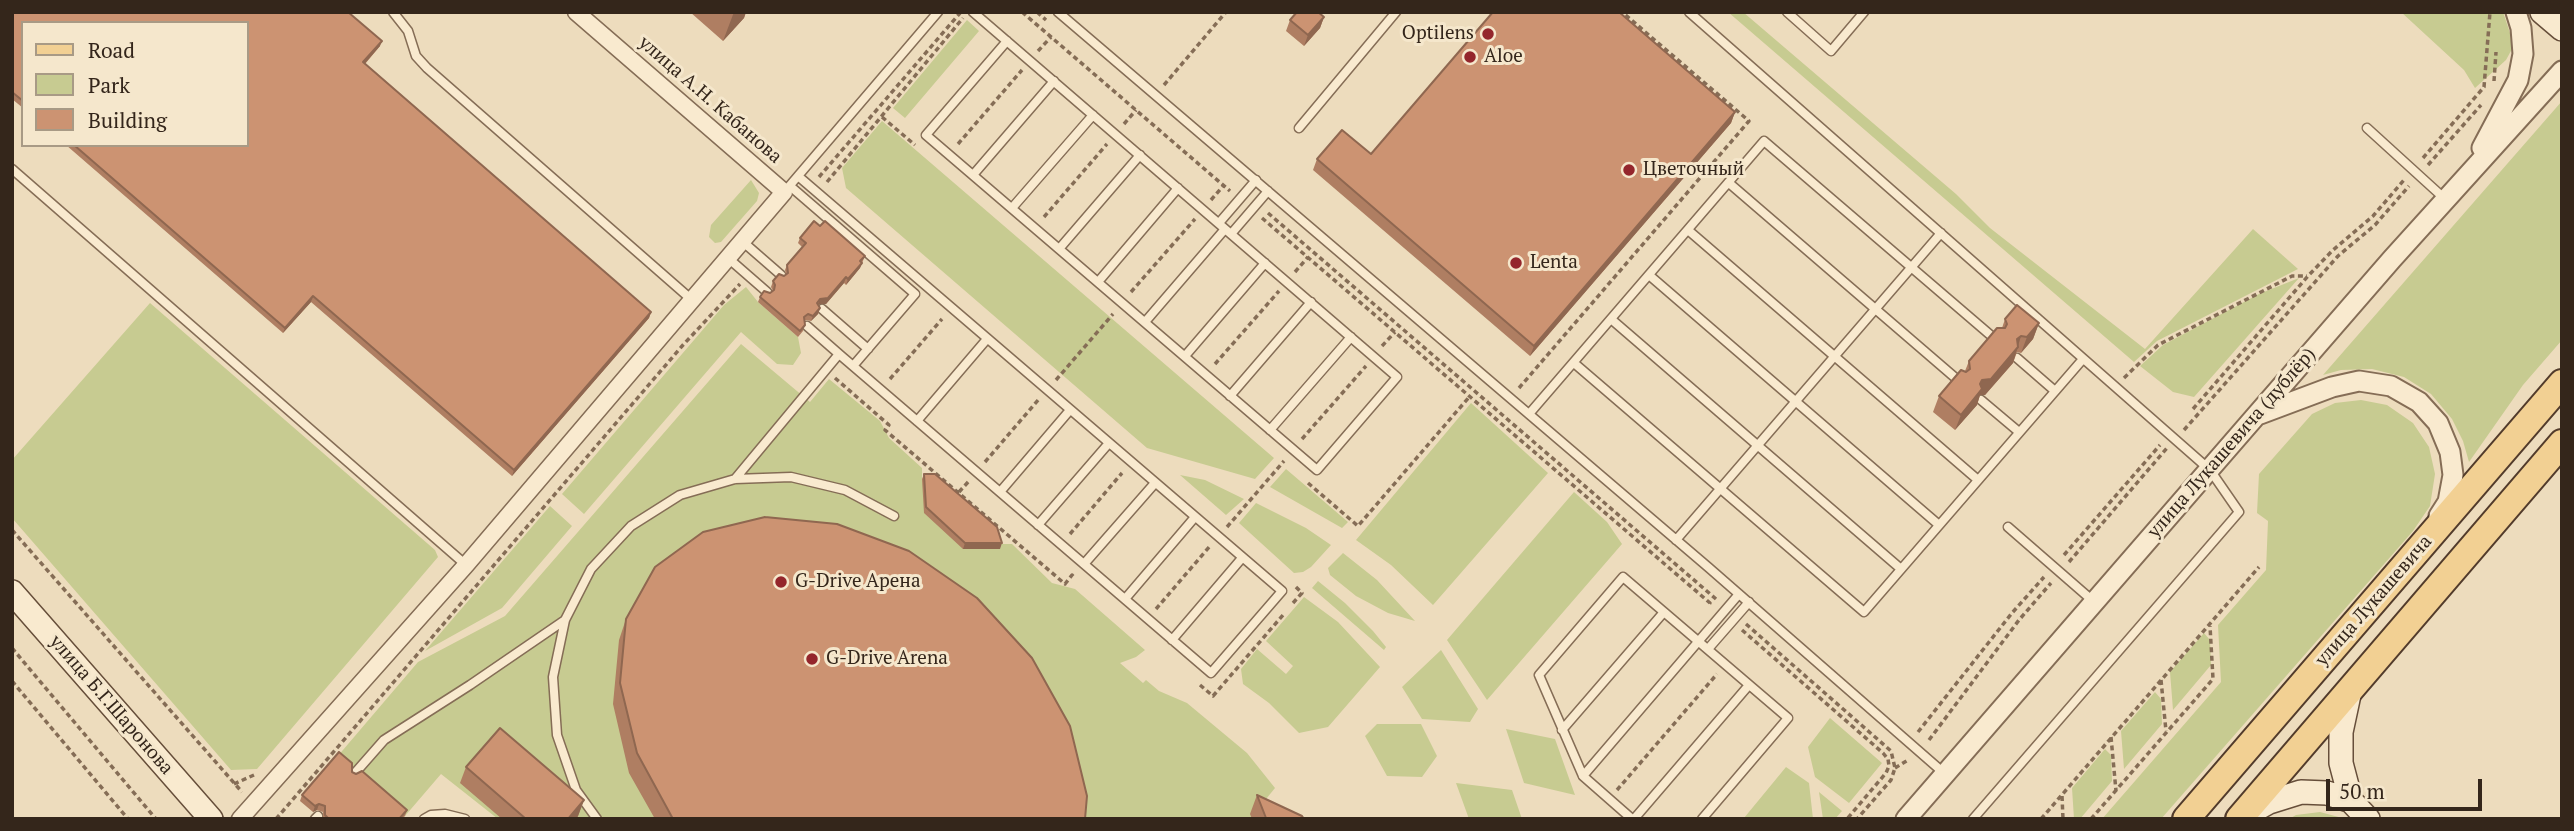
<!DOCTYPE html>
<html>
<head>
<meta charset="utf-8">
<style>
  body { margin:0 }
  #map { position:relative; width:2574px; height:831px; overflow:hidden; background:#eddcbd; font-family:"PT Serif",serif }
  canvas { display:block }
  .frame { position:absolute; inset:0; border:14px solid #34261b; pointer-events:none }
  .legend { position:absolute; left:21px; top:21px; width:228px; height:126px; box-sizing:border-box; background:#f5e7cc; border:2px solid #a89a85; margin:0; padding:9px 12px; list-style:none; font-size:21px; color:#34261b }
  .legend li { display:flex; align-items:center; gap:14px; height:35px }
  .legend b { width:35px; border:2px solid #a89a85 }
  .scale { position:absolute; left:2326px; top:779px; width:156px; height:32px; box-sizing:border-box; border:4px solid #34261b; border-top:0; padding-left:9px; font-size:21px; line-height:24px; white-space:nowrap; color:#34261b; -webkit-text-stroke:5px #f5e7cc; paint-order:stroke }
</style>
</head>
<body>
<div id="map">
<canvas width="2574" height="831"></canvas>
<div class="frame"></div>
<ul class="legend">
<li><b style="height:9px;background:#f2d093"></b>Road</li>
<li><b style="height:19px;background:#c7cb91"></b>Park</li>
<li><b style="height:19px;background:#cc9372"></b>Building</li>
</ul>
<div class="scale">50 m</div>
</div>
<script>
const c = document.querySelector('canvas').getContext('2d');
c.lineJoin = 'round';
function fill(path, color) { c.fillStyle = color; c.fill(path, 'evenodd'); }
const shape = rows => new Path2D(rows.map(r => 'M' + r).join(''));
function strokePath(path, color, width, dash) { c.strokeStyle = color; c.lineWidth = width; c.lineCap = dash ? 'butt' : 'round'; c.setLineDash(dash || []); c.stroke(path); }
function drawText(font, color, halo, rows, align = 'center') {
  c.font = font + ' "PT Serif",serif'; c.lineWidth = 6; c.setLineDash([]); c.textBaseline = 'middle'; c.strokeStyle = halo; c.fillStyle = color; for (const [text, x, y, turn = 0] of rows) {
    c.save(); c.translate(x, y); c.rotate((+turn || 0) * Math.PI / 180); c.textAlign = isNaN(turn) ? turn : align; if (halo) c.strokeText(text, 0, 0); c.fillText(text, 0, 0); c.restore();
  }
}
fill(shape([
  [1728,12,1743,12,1956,194,1990,228,2145,349,2253,229,2298,269,2157,341,2134,362],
  [2401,12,2503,12,2510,33,2512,49,2506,60,2475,88,2464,70],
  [967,20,979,31,905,118,893,108],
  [2562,101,2562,340,2523,385,2469,462,2463,441,2452,419,2431,394,2404,377,2372,369,2341,370,2323,375],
  [882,121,1274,458,1255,479,1147,448,846,188,842,168],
  [751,180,759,193,757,201,721,242,715,243,709,237,711,225],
  [2299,278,2194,397,2173,392,2140,366,2163,345,2259,294],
  [746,287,758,302,798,337,801,353,793,365,777,364,741,332,584,514,562,494,724,305],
  [150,303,435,550,438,557,257,769,231,770,12,518,12,460],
  [741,344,810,402,829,379,880,421,889,438,922,468,922,479,933,479,999,544,1012,544,1052,583,1075,589,1145,650,1136,657,1120,663,1143,683,1146,680,1159,691,1187,703,1247,753,1275,788,1262,804,1270,819,498,819,441,774,405,816,337,757,418,662,505,616],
  [2361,400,2387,405,2413,423,2429,447,2435,474,2430,506,2413,531,2161,819,2102,819,2221,682,2218,625,2266,570,2268,521,2257,513,2259,474,2312,414,2335,403],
  [1471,403,1548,473,1433,605,1391,565,1356,540],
  [1286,469,1348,522,1342,528,1270,487],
  [1180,475,1205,480,1244,499,1226,515],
  [1574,492,1607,522,1622,544,1487,700,1447,640],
  [1256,503,1306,528,1331,545,1311,567,1303,572,1294,573,1239,523],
  [550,506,572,526,502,608,425,651],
  [1343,553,1377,580,1415,621,1388,613,1356,596,1330,575,1328,568],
  [1318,581,1345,603,1373,631,1386,647,1384,650,1312,588],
  [1304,597,1338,622,1380,667,1328,727,1299,733,1269,703,1243,684,1241,669,1257,649,1286,674,1293,666,1266,641],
  [2204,633,2210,640,2211,665,2173,710,2170,672],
  [1441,650,1478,709,1470,722,1422,719,1402,687],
  [2155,692,2161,699,2162,724,2124,769,2121,731],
  [1830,718,1882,763,1849,803,1815,777,1808,747],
  [1377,724,1421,724,1437,756,1422,777,1387,776,1365,736],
  [1506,729,1555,739,1575,795,1524,783],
  [2105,749,2111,755,2112,781,2080,819,2074,819,2072,788],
  [1786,767,1809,783,1813,819,1744,818],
  [1456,783,1512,790,1522,819,1469,819],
  [1819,792,1842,811,1835,819,1823,819],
  [2320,812,2346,819,2289,819,2296,815]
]), '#c7cb91');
const service = shape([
  [393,12,408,31,416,56,427,68,692,300],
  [973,12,1397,377,1317,470,926,135,1007,41],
  [1058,12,1708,567,1945,774],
  [1689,12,2210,470,2239,512,1973,819],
  [1787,12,1831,51,1864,12],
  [1299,128,1396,12],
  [2367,128,2445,199],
  [12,169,466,565],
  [973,175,1054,81],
  [1729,183,1959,381],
  [790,186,915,294,853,366],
  [786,190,938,12],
  [1012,208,1093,115],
  [1219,223,1256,180],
  [1688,230,1978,480],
  [1231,234,1268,191],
  [742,241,781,275],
  [1059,249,1140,155],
  [728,258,767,292],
  [1649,275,1939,525],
  [1098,282,1178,188],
  [822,309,868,349],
  [1611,319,1901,569],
  [1145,322,1225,229],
  [807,326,839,354],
  [1185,356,1265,263],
  [2017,358,2055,391],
  [1574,363,1864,612,2083,359],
  [1230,396,1311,302],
  [1981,400,2019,432],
  [1529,414,1764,141,1995,339],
  [917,421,987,339],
  [1270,430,1351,337],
  [735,479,839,354,1211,673,1282,591,798,176],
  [1000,492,1070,410],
  [1038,525,1109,443],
  [2008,527,2093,601],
  [1676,540,1941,233],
  [1084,564,1155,483],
  [1125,599,1195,517],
  [1172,640,1242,558],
  [1708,649,1749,602],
  [1562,730,1664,612],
  [355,773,384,740,470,685,565,620],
  [1583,776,1739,594],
  [315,819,318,816],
  [424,819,431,815,445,814,465,819],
  [597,819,576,790,557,735,553,677,565,620,591,569,631,526,680,495,735,479,791,477,845,490,894,516],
  [1632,819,1583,776,1539,675,1623,577,1788,718,1702,819],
  [1634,819,1749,685]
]);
const minor = shape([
  [240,819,466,565,784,192,576,12]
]);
const tertiary = shape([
  [2482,148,2518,80,2523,54,2521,28,2516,12],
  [2260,414,2332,387,2359,381,2391,386,2419,402,2438,423,2450,452,2453,475,2448,502,2439,516],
  [1906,819,2392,259,2562,71]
]);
const secondary = shape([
  [2542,12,2562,29],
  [12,592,211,819],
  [2350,690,2341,732,2341,763,2351,801,2368,819],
  [2246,815,2269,802,2301,792,2327,793,2351,801]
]);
const primary = shape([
  [2186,819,2562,383],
  [2239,819,2562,443]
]);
strokePath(service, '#856d56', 11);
strokePath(minor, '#856d56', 19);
strokePath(tertiary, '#856d56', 23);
strokePath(secondary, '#664e3a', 26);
strokePath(primary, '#523b2b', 30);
strokePath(shape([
  [1022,12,1230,191],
  [1037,12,1046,20],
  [1038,51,1051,37],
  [2494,81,2496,52],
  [1164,85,1226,12],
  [882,117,915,145],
  [1124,124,1136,110],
  [958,144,1022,70],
  [2423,158,2484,87,2490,12],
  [2428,165,2481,105],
  [819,177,960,13],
  [827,182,963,18],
  [1211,200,1224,185],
  [1268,213,1716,599],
  [1044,217,1107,144],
  [1262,218,1710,603,1708,606],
  [1295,272,1308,257],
  [1131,292,1195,219],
  [1382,346,1395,332],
  [1215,364,1279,291],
  [835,378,889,425,885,430,1065,584,1072,575,1074,577],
  [2124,378,2158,345,2292,276,2307,276],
  [890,379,942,319],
  [1056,380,1113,314],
  [1519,388,1749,121,1622,12],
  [2193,409,2308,276,2332,251,2373,216,2404,180],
  [2184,430,2338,256,2375,225,2409,186],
  [1302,439,1366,366],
  [985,462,1039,399],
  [1308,483,1358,526,1470,396],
  [959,492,969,481],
  [1227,527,1284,461],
  [12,530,242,792],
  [1070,534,1122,473],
  [2064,555,2160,445],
  [2069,562,2167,448],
  [1293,603,1302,593,1295,586],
  [1156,609,1210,546],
  [1746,624,1891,751,1895,768,1891,780,1857,819],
  [1742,630,1883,753,1888,759,1889,766,1886,773,1847,819],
  [12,648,156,819],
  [2161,680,2166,731],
  [12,681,128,819],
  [1200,685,1213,696,1283,615],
  [1918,732,2012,613,2044,577],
  [2111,737,2116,791],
  [1929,740,2019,620,2051,583],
  [1895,768,1908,760],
  [234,784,254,775],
  [1617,790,1717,674],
  [2062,796,2063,819],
  [276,819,683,345,740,284],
  [2041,819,2259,567],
  [2091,819,2213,679,2210,626]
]), '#856d56', 3.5, [5, 3.5]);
strokePath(service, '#f9eacf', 8);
strokePath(minor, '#f9eacf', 16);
strokePath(tertiary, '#f9eacf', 19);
strokePath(secondary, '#f9eacf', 23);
strokePath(primary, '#f2d093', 26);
fill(shape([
  [12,12,380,46,365,64,651,312,649,318,512,476,311,302,283,333,66,145,247,145,23,23,23,108,12,99],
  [690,12,746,12,744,18,723,41],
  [1490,12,1619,12,1735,112,1731,123,1530,356,1313,170,1317,159,1371,154,1490,16],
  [1324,17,1320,28,1304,46,1286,31,1290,20],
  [820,226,865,256,860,268,846,285,844,283,826,304,818,304,820,308,818,314,811,321,806,320,804,321,803,331,798,337,758,302,760,297,773,291,771,287,773,281,786,275,785,270,787,265,802,247,798,243,800,238],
  [2005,319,2039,323,2033,339,2021,353,2017,352,2013,363,1985,395,1980,395,1977,405,1955,430,1933,412,1939,396,1965,371,1969,361,2002,328],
  [924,474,1000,549,963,549,924,513,922,479],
  [626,619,1085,819,655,819,629,773,613,704,619,640],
  [466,767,584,800,578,816,576,819,502,819,460,783],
  [352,772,407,810,405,816,402,819,323,819,323,812,317,810,313,812,300,801,302,795],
  [1257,795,1304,819,1252,819,1250,814]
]), '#af7e62');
fill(shape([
  [734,12,746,12,744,18,723,41],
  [1324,17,1320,28,1304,46,1308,35],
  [382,41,380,46,361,68,363,62],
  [1735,112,1731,123,1530,356,1534,346],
  [862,263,860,268,846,285,848,279],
  [846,277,844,283,826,304,818,304,820,299],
  [313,296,311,302,283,333,285,328],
  [820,308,818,314,811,321,813,316],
  [651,312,649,318,512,476,514,470],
  [2039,323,2033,339,2021,353,2027,337],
  [2021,336,2013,363,1985,395,1980,395,1977,405,1955,430,1961,415,1982,380,2017,339],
  [965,543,1002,543,1000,549,963,549],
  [584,800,578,816,576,819,568,819],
  [319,804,317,810,313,812,315,806]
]), '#8f6750');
const building = shape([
  [12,12,348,12,382,41,363,62,651,312,514,470,313,296,285,328,74,145,247,145,247,23,23,23,23,101,12,92,12,12],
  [1297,12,1318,12,1324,17,1308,35,1290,20,1297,12],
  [1493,12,1619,12,1735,112,1534,346,1317,159,1342,130,1371,154,1493,12],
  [814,221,820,226,825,221,865,256,860,261,862,263,848,279,846,277,828,298,820,299,817,303,820,308,813,316,808,314,804,317,805,325,800,331,760,297,764,291,770,293,774,290,775,285,773,281,779,274,784,276,788,273,787,265,806,243,800,238,814,221],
  [2017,305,2039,323,2027,337,2021,336,2017,339,2018,347,1991,379,1982,380,1980,384,1982,389,1961,415,1939,396,1961,370,1966,372,1970,369,1969,361,1997,328,2005,328,2007,324,2005,319,2017,305],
  [924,474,935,474,997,527,1002,543,965,543,926,507,924,474],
  [765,517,837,524,909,551,977,598,1032,658,1070,726,1087,796,1085,819,673,819,637,753,620,683,626,619,655,567,703,532,765,517],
  [500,728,584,800,568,819,526,819,466,767,500,728],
  [339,752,352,763,352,772,356,774,362,771,407,810,399,819,329,819,325,815,325,806,319,804,315,806,302,795,339,752],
  [1257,795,1302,816,1304,819,1266,818,1257,795]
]);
fill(building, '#cc9372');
strokePath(building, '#8f6750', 2);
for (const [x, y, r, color] of [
  [1488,34,7,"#94262c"],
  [1470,57,7,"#94262c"],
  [1629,170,7,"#94262c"],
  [1516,263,7,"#94262c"],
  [781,582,7,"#94262c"],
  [812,659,7,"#94262c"]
]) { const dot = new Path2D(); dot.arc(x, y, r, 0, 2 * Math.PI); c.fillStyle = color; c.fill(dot); strokePath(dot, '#f5e7cc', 2.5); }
drawText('19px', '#34261b', '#f5e7cc', [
  ["Optilens",1474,34,"right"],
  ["Aloe",1484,57],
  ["Цветочный",1643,170],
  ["Lenta",1530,263],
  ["G-Drive Арена",795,582],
  ["G-Drive Arena",826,659]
], 'left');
drawText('19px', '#34261b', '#f5e7cc', [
  ["улица А.Н. Кабанова",710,100,41],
  ["улица Лукашевича (дублёр)",2232,443,-49],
  ["улица Лукашевича",2374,601,-49],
  ["улица Б.Г.Шаронова",111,705,49]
]);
</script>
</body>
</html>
